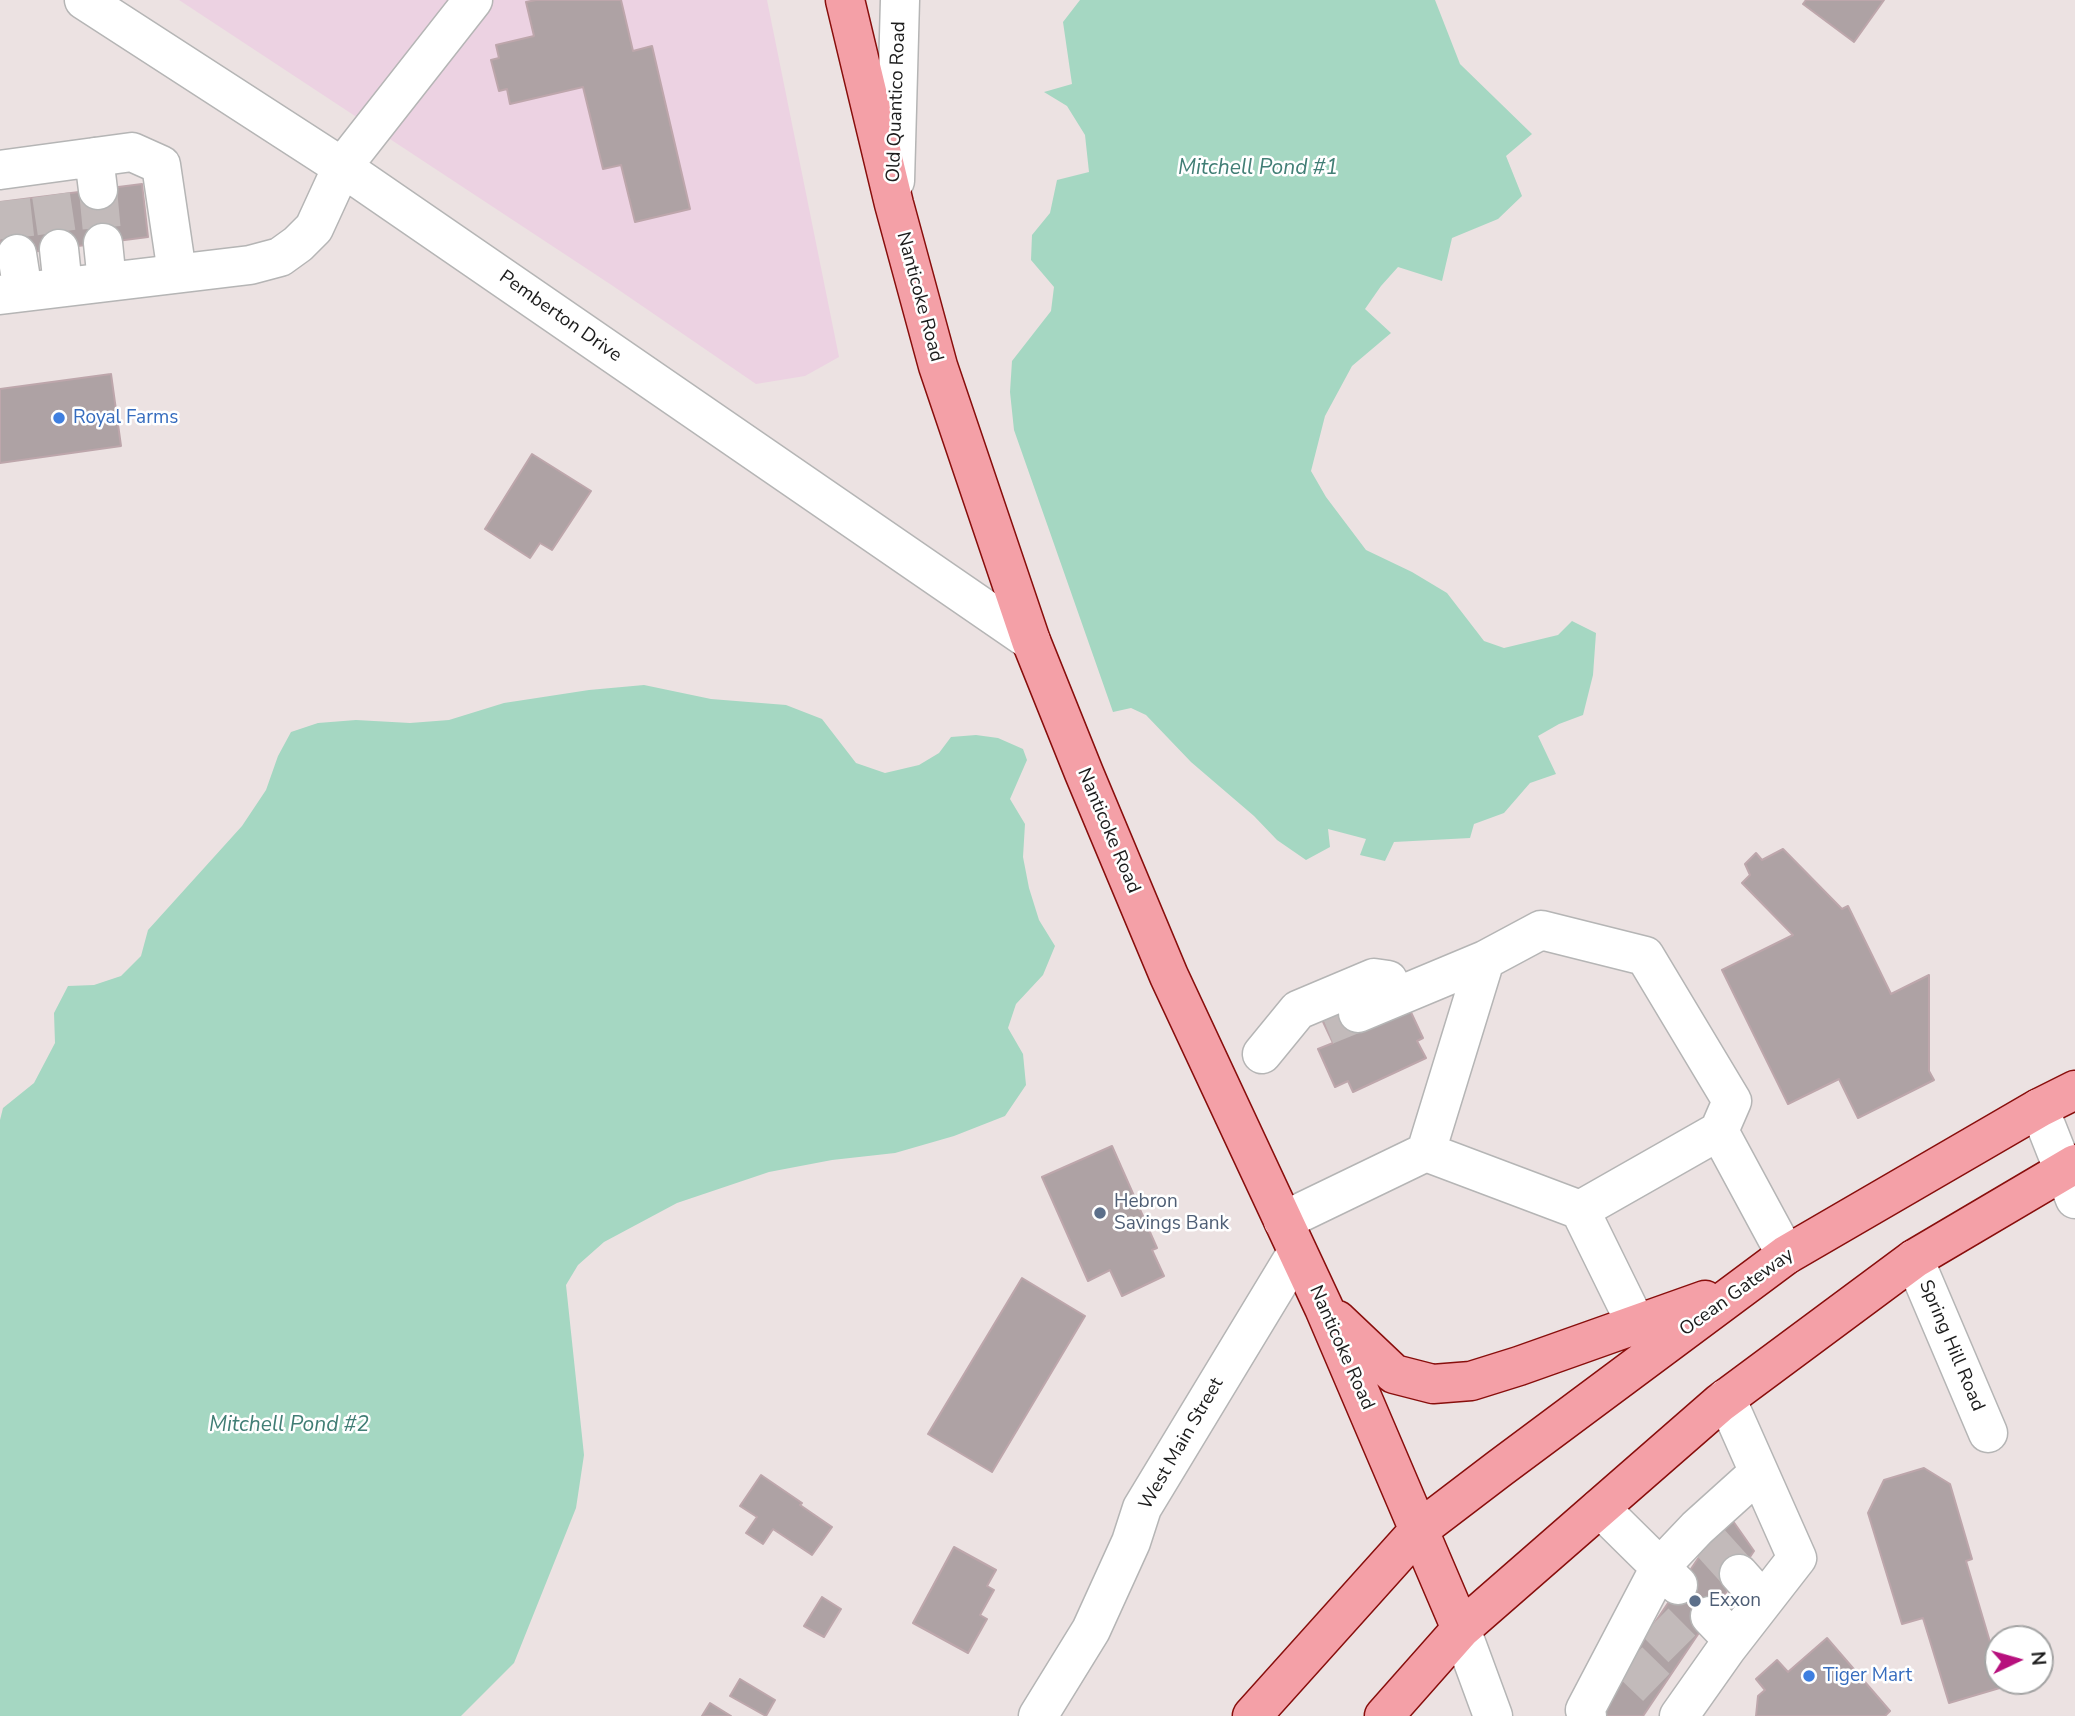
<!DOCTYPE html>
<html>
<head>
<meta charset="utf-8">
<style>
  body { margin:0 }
  #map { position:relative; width:2075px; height:1716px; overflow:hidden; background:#ece2e2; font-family:"Nunito Sans",sans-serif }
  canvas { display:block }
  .north { position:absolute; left:1984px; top:1625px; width:70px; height:70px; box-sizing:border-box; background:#fff; border:2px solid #a4a4a4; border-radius:50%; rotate:85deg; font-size:19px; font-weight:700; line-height:28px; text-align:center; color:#1c1c1c }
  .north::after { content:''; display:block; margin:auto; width:24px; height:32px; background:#b7107d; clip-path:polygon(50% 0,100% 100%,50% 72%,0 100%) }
</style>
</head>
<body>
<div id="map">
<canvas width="2075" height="1716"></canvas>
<div class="north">N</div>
</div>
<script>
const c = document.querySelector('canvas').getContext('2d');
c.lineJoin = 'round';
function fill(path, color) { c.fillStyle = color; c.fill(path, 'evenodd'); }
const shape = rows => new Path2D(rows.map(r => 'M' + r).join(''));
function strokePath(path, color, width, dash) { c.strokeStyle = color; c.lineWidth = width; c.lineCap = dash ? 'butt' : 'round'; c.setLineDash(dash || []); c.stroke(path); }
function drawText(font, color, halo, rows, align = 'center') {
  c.font = font + ' "Nunito Sans",sans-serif'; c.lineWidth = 5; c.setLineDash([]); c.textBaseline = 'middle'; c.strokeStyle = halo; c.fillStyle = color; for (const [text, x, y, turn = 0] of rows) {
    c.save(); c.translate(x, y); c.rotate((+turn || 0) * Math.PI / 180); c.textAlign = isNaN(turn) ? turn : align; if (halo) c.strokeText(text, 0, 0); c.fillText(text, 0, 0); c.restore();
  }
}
fill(shape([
  [179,0,767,0,839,357,805,376,756,384,613,286]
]), '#ecd2e2');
fill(shape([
  [1080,0,1435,0,1460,64,1532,134,1506,156,1522,196,1498,219,1452,238,1442,281,1398,267,1381,286,1365,309,1391,333,1352,366,1325,416,1311,471,1326,497,1366,550,1412,572,1447,593,1484,641,1504,648,1558,635,1572,621,1596,633,1593,675,1583,715,1559,724,1538,736,1556,774,1530,783,1504,813,1474,824,1470,838,1394,842,1385,861,1360,855,1366,839,1328,829,1330,847,1306,860,1277,840,1254,816,1191,762,1146,715,1131,708,1113,712,1014,430,1010,392,1012,361,1051,311,1054,287,1031,260,1032,235,1050,213,1057,180,1089,172,1085,135,1067,106,1044,92,1072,84,1063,22],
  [644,685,711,699,786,705,822,719,856,763,885,773,919,765,939,753,951,737,976,735,998,738,1023,749,1027,760,1010,799,1025,824,1023,857,1029,888,1039,920,1055,946,1043,975,1016,1004,1008,1028,1023,1054,1026,1085,1005,1116,954,1136,895,1153,832,1160,769,1172,677,1203,604,1242,578,1265,566,1285,584,1455,576,1508,514,1663,461,1716,0,1716,0,1120,3,1108,34,1083,55,1043,54,1013,68,986,94,985,121,976,141,956,148,930,242,826,266,790,278,756,291,732,318,723,356,720,410,723,449,720,504,703,589,690]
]), '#a5d7c2');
const building = shape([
  [536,0,621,0,633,51,652,46,690,209,635,222,621,165,603,169,583,87,510,104,507,89,499,91,491,60,499,58,496,45,534,36,526,2,536,0],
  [1806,0,1884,0,1854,42,1803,4,1806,0],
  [142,184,148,237,0,256,0,202,142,184],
  [111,374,121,446,0,463,0,389,111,374],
  [532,454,591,491,552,550,540,543,530,558,485,529,532,454],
  [1783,849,1842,909,1848,906,1891,994,1929,975,1929,1071,1934,1080,1858,1118,1839,1079,1788,1104,1722,970,1793,935,1742,883,1750,875,1745,864,1756,853,1762,860,1783,849],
  [1350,996,1409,1008,1423,1038,1417,1041,1426,1058,1353,1092,1348,1081,1335,1087,1318,1049,1333,1043,1318,1011,1350,996],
  [1112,1146,1157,1248,1152,1250,1164,1276,1122,1296,1110,1270,1088,1281,1042,1177,1112,1146],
  [1022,1278,1085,1316,992,1472,928,1434,1022,1278],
  [1924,1468,1950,1484,1972,1559,1966,1561,1998,1669,1998,1681,2002,1681,2003,1687,1949,1703,1923,1618,1902,1624,1868,1513,1884,1480,1924,1468],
  [761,1475,802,1503,800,1505,832,1527,812,1555,773,1529,763,1544,746,1533,757,1517,740,1506,761,1475],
  [1728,1514,1754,1551,1643,1716,1605,1716,1598,1707,1728,1514],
  [954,1547,996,1570,987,1586,994,1590,980,1615,987,1619,968,1653,913,1623,954,1547],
  [822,1597,841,1609,824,1637,804,1626,822,1597],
  [1827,1638,1890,1711,1885,1716,1756,1716,1758,1696,1765,1690,1756,1679,1777,1660,1788,1672,1827,1638],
  [740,1679,775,1700,766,1716,730,1696,740,1679],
  [710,1703,731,1716,702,1716,710,1703]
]);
fill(building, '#aea2a4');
strokePath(building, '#bda6ab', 2);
strokePath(shape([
  [98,190,103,243],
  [51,195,59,249],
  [11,200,17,254],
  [1326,1026,1358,1013],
  [1710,1542,1739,1574],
  [1655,1622,1686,1653],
  [1629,1661,1660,1691]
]), '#c2baba', 38, [38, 19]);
const minor = shape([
  [84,0,342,167,1031,641],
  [94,157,98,190],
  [0,170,132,152,161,165,177,273],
  [895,181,900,0],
  [103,243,107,282],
  [59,249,63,287],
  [17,254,23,292],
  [0,295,250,265,280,257,298,244,314,228,342,167,473,0],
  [1358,1013,1485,960,1541,930,1645,956,1732,1101,1719,1131,1580,1210,1637,1326],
  [1262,1054,1298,1010,1374,978,1388,980],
  [2039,1108,2075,1199],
  [1719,1131,1786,1255],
  [1426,1152,1485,960],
  [1283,1221,1426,1152,1580,1210],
  [1914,1259,1988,1433],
  [1600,1508,1678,1585],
  [1739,1574,1763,1601],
  [1710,1616,1733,1640],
  [1461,1629,1493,1716],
  [1038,1716,1091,1630,1131,1542,1142,1508,1297,1252],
  [1587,1716,1585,1710,1660,1567,1697,1528,1758,1473],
  [1679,1716,1727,1648,1797,1558,1726,1398]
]);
const major = shape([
  [845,0,894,204,938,366,1031,641,1084,773,1169,976,1324,1308,1461,1629],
  [1337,1320,1394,1374,1433,1384,1471,1381,1519,1366,1705,1300],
  [1252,1716,1420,1529,1500,1468,1786,1255,2039,1108,2075,1090],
  [1384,1716,1461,1629,1720,1403,1914,1259,2075,1164]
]);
strokePath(minor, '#b5b5b5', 41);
strokePath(major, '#880e0c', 41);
strokePath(minor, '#fff', 38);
strokePath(major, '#f4a0a7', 38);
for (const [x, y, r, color] of [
  [59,418,7,"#3f7fe0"],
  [1100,1213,7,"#5c6f8a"],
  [1695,1601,7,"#5c6f8a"],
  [1809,1676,7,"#3f7fe0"]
]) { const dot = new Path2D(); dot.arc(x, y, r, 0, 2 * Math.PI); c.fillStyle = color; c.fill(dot); strokePath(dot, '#fff', 2.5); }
drawText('19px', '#1c1c1c', '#fff', [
  ["Old Quantico Road",897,102,-88],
  ["Nanticoke Road",919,297,75],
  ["Pemberton Drive",560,317,35],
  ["Nanticoke Road",1108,831,67],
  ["Ocean Gateway",1737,1293,-36],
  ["Spring Hill Road",1951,1346,67],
  ["Nanticoke Road",1341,1348,66],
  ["West Main Street",1182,1444,-60]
]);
drawText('19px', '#366cbe', '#fff', [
  ["Royal Farms",73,418],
  ["Tiger Mart",1823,1676]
], 'left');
drawText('19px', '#4e5e75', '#fff', [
  ["Hebron",1114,1202],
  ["Savings Bank",1114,1224],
  ["Exxon",1709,1601]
], 'left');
drawText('italic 21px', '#417e75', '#fff', [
  ["Mitchell Pond #1",1258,169],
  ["Mitchell Pond #2",289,1426]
]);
</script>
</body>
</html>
